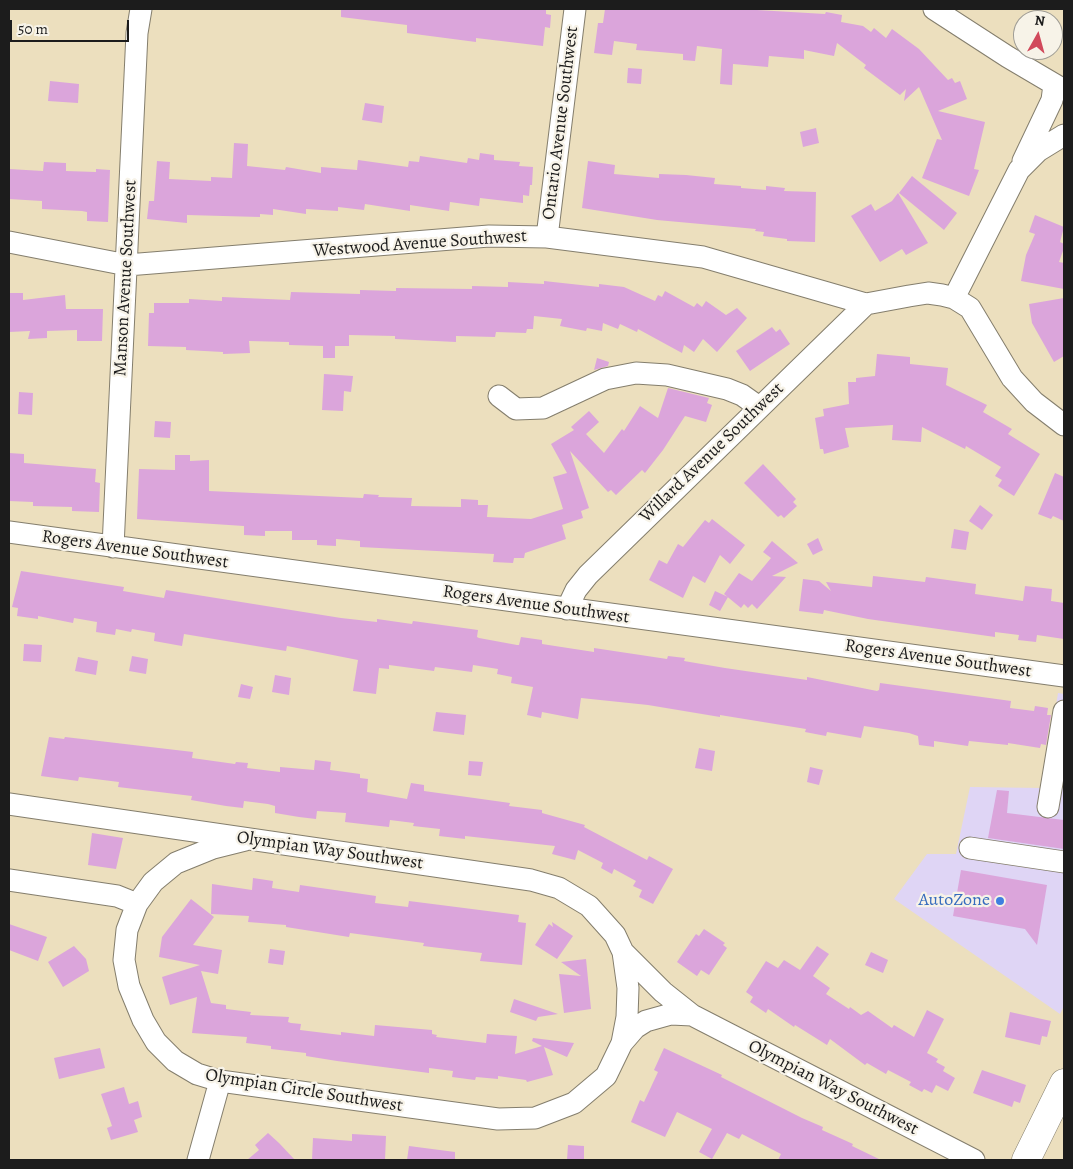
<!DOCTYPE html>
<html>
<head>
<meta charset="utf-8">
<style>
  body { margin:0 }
  #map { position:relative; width:1073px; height:1169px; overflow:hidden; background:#ecdfbe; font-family:Alegreya,serif }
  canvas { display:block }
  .frame { position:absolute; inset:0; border:10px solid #1c1c1c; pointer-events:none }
  .north { position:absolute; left:1013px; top:10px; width:50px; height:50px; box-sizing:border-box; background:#f7f3e8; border:1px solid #9f9d96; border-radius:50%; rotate:7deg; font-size:14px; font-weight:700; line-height:20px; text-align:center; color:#1c1c1c }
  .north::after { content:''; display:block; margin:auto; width:18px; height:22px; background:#d1495b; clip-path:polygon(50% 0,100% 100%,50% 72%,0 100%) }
  .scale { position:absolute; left:10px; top:20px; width:119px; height:22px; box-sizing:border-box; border:2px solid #1c1c1c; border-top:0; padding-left:6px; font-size:15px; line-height:18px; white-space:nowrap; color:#1c1c1c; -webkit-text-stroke:4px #f7f3e8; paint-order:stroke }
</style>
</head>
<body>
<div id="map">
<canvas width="1073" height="1169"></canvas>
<div class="frame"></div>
<div class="north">N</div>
<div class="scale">50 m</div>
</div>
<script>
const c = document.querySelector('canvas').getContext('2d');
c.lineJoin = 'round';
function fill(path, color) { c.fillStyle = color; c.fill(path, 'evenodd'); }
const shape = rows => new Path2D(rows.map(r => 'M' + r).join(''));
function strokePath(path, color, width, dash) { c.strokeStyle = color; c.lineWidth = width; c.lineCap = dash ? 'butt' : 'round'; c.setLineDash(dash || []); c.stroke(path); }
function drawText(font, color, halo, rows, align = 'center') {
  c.font = font + ' Alegreya,serif'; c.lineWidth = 4.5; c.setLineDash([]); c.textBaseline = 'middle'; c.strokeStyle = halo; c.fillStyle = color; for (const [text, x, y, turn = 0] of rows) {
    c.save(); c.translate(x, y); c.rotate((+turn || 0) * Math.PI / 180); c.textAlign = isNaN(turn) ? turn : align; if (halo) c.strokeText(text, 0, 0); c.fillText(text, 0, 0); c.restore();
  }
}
fill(shape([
  [1058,693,1064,694,1064,1006,1060,1014,894,899,927,854,956,854,970,787,1043,788]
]), '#dfd5f5');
fill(shape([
  [341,9,546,9,546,14,551,15,550,28,545,27,543,46,476,38,476,42,407,33,407,25,341,17],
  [605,9,740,9,825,14,826,12,842,15,841,22,863,26,871,32,874,28,886,38,892,29,919,49,948,80,952,78,955,83,960,81,967,99,938,111,985,122,974,169,979,170,969,196,922,178,937,139,942,140,919,87,904,101,906,89,900,95,864,68,866,65,837,43,834,56,804,50,804,59,769,56,768,67,733,64,732,85,720,84,722,49,697,46,695,61,683,60,683,54,636,50,637,44,614,41,612,55,594,53,598,23,603,23],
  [628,68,642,69,641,84,627,83],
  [50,81,79,84,78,103,48,101],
  [365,103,384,106,382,123,362,120],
  [816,128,819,143,803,147,800,132],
  [234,143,248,144,247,166,285,170,286,167,321,173,321,167,357,170,358,160,408,167,409,161,419,162,420,156,467,163,468,158,479,160,480,153,494,155,494,160,520,162,519,166,533,167,532,185,530,185,529,196,523,195,523,203,480,198,479,206,450,202,449,211,410,205,410,211,365,204,364,210,338,207,338,211,306,209,306,214,273,209,273,215,260,214,260,217,187,215,187,223,147,219,149,201,154,201,157,161,170,162,169,179,211,181,211,177,232,178],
  [588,161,615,165,614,174,659,178,659,174,686,175,715,178,714,184,741,186,741,188,766,190,766,186,785,188,784,191,816,192,815,242,787,241,787,239,763,236,764,232,755,231,756,229,657,220,582,208],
  [44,162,66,163,66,171,96,172,96,169,110,170,108,222,87,221,87,212,82,211,42,209,42,201,9,199,9,169,43,171],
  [912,176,957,213,944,230,899,193],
  [898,193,928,243,906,255,902,249,880,262,851,216,871,204,875,211,892,201],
  [1035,215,1064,227,1060,242,1064,244,1064,248,1059,262,1064,263,1064,289,1021,281,1026,255,1035,234,1029,232],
  [544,281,599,287,599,284,624,287,655,301,658,295,662,297,665,291,694,307,697,303,702,307,706,301,726,315,737,308,747,318,717,352,703,339,694,352,684,345,682,353,638,329,637,332,620,324,618,329,603,323,602,331,587,328,586,331,560,326,562,319,534,316,533,329,527,329,526,333,496,332,495,337,456,336,456,342,395,339,395,336,349,335,349,346,335,346,335,358,323,358,323,346,289,345,289,342,249,341,250,353,223,354,223,352,186,350,186,347,148,346,149,313,154,313,154,303,189,303,189,299,222,301,222,297,290,300,291,292,360,294,360,290,396,291,396,288,472,289,472,286,508,287,508,282,544,284],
  [9,293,23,293,23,300,65,295,66,309,103,309,102,341,77,341,77,330,47,331,47,338,28,339,30,331,9,332],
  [1064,298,1064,356,1054,362,1032,323,1029,304],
  [772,327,776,332,780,329,790,344,750,371,736,351],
  [877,354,910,357,910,364,948,368,946,385,987,405,983,412,1012,429,1008,434,1040,454,1014,496,998,486,1002,480,995,476,1001,467,966,446,965,449,922,427,921,442,892,440,893,425,845,428,849,447,824,454,823,449,820,449,815,418,824,416,823,409,849,404,848,382,856,382,856,378,875,376],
  [597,358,609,362,608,366,594,370],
  [324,374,353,376,351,392,344,391,343,411,322,410],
  [668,388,709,398,707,403,712,405,706,422,685,416,663,450,645,473,642,470,616,495,611,490,608,492,570,451,589,508,581,511,583,518,562,525,566,539,525,553,524,558,514,558,513,563,493,562,494,554,360,547,360,541,336,539,336,546,317,545,317,540,292,540,292,531,265,531,265,536,244,535,244,526,137,519,139,469,175,470,175,455,190,455,190,461,209,460,209,491,363,498,364,494,379,495,378,497,412,498,411,506,461,507,461,499,478,500,478,505,488,505,487,517,531,519,563,509,553,477,567,473,551,444,574,430,571,427,589,411,599,422,586,434,604,453,622,429,624,431,640,406,658,418],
  [19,392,33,393,32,415,18,414],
  [155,421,171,422,170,438,154,437],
  [9,453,24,454,24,463,96,469,95,482,100,483,99,512,72,511,72,507,33,506,33,502,9,501],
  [763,464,796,499,793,502,797,506,784,518,781,515,778,517,744,483],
  [1055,473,1064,477,1064,521,1053,516,1051,519,1038,514],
  [980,505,993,515,982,530,969,521],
  [712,519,745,545,730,564,720,555,705,583,693,576,683,598,649,580,659,560,667,564,678,544,683,547,705,520,709,523],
  [954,529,969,532,966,550,951,548],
  [818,538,823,550,813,555,807,544],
  [772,541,798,563,772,576,786,577,757,609,752,604,748,608,744,604,741,608,724,594,739,573,752,581,771,558,763,552],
  [21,571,124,587,123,591,164,598,166,590,341,618,377,622,377,619,412,624,413,621,478,630,477,637,479,638,517,645,519,645,521,637,542,640,542,644,594,652,594,648,667,659,668,656,685,658,684,661,725,668,807,680,807,677,877,691,879,690,880,683,1011,701,1010,708,1034,711,1035,706,1048,708,1047,715,1051,715,1046,745,1041,744,1040,748,1008,743,1008,745,969,741,968,746,934,741,934,747,919,745,918,736,909,733,864,726,861,738,827,732,826,736,805,732,806,729,720,715,720,717,648,705,581,698,578,719,542,712,541,718,527,715,533,687,511,683,512,677,497,674,498,669,473,665,472,672,435,667,434,671,389,665,389,669,379,668,376,694,353,691,358,660,287,646,286,651,184,634,182,646,154,641,155,633,132,629,131,632,116,629,115,635,96,632,97,622,74,618,73,623,38,616,38,619,17,616,18,608,12,607],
  [873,576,925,582,926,577,976,584,975,594,1023,601,1025,586,1052,589,1051,601,1064,603,1064,639,1037,635,1036,642,1018,640,1019,635,995,632,995,637,868,619,824,610,823,614,799,611,803,579,819,581,831,591,826,582,872,587],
  [715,591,728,597,720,611,709,605],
  [24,644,42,645,41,662,23,661],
  [132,656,148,659,146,674,129,671],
  [78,657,98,661,96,675,75,671],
  [275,675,291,678,289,695,272,692],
  [241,684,253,687,250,699,238,697],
  [436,712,466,715,464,735,433,731],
  [49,737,64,739,65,737,193,752,192,758,235,764,236,762,248,763,247,768,280,772,280,767,314,770,315,760,331,762,330,770,360,774,360,778,368,779,367,792,407,799,411,783,424,785,424,791,510,803,509,806,542,810,542,813,585,825,584,827,647,860,649,856,673,869,653,904,639,897,642,890,633,886,636,881,614,869,612,874,601,868,603,863,578,850,575,860,552,854,555,846,465,836,465,839,439,836,440,829,413,826,414,823,390,820,389,827,362,824,345,822,346,813,317,811,316,819,299,817,275,813,275,806,268,804,244,801,243,808,226,806,191,800,192,796,118,787,119,782,79,777,78,781,41,776],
  [699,748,715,751,712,771,695,768],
  [469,761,483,762,481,776,468,775],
  [810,767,823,770,819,785,807,782],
  [997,790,1009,791,1007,813,1064,820,1064,849,988,838],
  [92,833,123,838,116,869,88,865],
  [961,870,1047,885,1037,945,1025,929,953,916],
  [253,878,273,881,272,888,299,892,300,885,376,896,375,903,408,907,409,901,519,915,518,922,526,923,522,965,480,961,482,953,423,946,424,943,350,933,349,937,286,927,286,925,248,922,249,916,211,914,212,884,252,890],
  [191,899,214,917,193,945,222,950,218,974,201,971,211,1003,226,1005,226,1009,251,1012,250,1015,289,1017,288,1022,291,1023,301,1024,300,1030,341,1035,341,1032,374,1036,375,1025,432,1030,432,1034,437,1035,436,1037,486,1043,487,1034,517,1036,515,1054,542,1046,532,1041,533,1038,574,1043,567,1057,544,1047,553,1075,527,1082,526,1080,498,1076,498,1079,476,1077,475,1080,452,1077,453,1071,429,1068,429,1073,337,1061,306,1056,306,1053,271,1049,271,1046,246,1043,247,1037,192,1033,197,997,170,1005,162,977,200,965,159,957,162,937],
  [552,922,573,936,557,959,535,945,549,924,553,927],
  [9,924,47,937,38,961,9,950],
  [704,929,725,943,723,945,727,948,709,975,701,970,697,976,677,962,696,934,699,936],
  [74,946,86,959,89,971,63,987,48,962],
  [817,946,829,954,813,976,830,988,826,994,849,1009,850,1007,861,1015,868,1011,892,1028,894,1025,914,1037,927,1010,944,1019,927,1053,938,1059,936,1062,945,1067,943,1071,955,1078,948,1091,936,1085,932,1093,924,1089,922,1092,909,1085,911,1082,888,1070,886,1074,867,1063,865,1065,830,1039,827,1045,795,1025,794,1027,768,1009,766,1013,750,1002,753,997,746,992,766,961,778,968,784,960,800,970],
  [270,949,285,951,283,965,268,963],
  [871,952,888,960,883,973,865,965],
  [586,959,591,1009,564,1013,559,974,581,976,561,962],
  [514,999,558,1014,538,1017,536,1021,510,1012],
  [1010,1012,1051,1021,1047,1037,1042,1036,1040,1045,1005,1037],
  [100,1048,105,1068,59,1079,54,1058],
  [664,1048,722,1075,721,1077,802,1118,823,1127,822,1130,853,1144,852,1146,881,1160,778,1160,781,1154,742,1134,739,1139,727,1133,712,1159,699,1152,712,1129,677,1112,665,1137,631,1122,640,1100,644,1102,658,1072,654,1070],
  [982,1070,1026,1085,1020,1103,1014,1101,1012,1107,973,1093],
  [124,1087,129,1104,138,1101,142,1117,134,1120,138,1132,111,1140,107,1128,112,1126,101,1094],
  [268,1133,279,1143,295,1160,247,1160,259,1150,255,1145],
  [352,1134,386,1136,385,1160,312,1160,313,1138,352,1141],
  [568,1145,584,1146,584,1160,567,1160],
  [409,1146,455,1152,455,1160,407,1160]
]), '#dba5db');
const minor = shape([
  [934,9,1008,57,1064,90],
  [1023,161,1052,100,1054,85],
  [547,237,575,9],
  [9,242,127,265,489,236,547,237,703,257,866,304,909,296,928,293,942,295,954,298,970,308,1012,378,1034,402,1064,425],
  [954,298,1019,170,1038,151,1064,135],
  [499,396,516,409,543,408,605,379,636,373,667,375,727,389,742,395,759,407],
  [9,532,1064,676],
  [113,547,137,33,141,9],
  [567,609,576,590,588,575,866,304],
  [9,804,531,880,559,888,589,906,615,935,623,952,628,988,627,1017,622,1043,606,1076,574,1103,535,1118,498,1119,220,1081,197,1074,175,1061,156,1042,143,1020,129,986,124,960,127,930,137,904,153,882,176,863,213,848,245,840],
  [1048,807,1064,711],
  [970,848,1064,862],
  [9,880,117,896,137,904],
  [623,952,663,992,692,1015,974,1160],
  [622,1043,635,1028,646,1021,671,1014,692,1015],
  [198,1160,220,1081]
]);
const major = shape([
  [1026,1160,1064,1083]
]);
strokePath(minor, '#847e6d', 23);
strokePath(major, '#847e6d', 29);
strokePath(minor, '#fff', 21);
strokePath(major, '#fff', 28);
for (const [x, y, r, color] of [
  [1000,901,5,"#3f7fe0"]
]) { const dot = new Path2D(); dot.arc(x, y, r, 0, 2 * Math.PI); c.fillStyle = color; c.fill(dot); strokePath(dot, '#f7f3e8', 2); }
drawText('18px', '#1c1c1c', '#f7f3e8', [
  ["Ontario Avenue Southwest",561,123,-83],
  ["Westwood Avenue Southwest",420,244,-4],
  ["Manson Avenue Southwest",126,278,-87],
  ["Willard Avenue Southwest",712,453,-44],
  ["Rogers Avenue Southwest",135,550,8],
  ["Rogers Avenue Southwest",536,605,8],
  ["Rogers Avenue Southwest",938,659,8],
  ["Olympian Way Southwest",330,851,8],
  ["Olympian Way Southwest",833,1088,27],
  ["Olympian Circle Southwest",304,1091,9]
]);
drawText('18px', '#366cbe', '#f7f3e8', [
  ["AutoZone",990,901]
], 'right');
</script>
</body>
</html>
